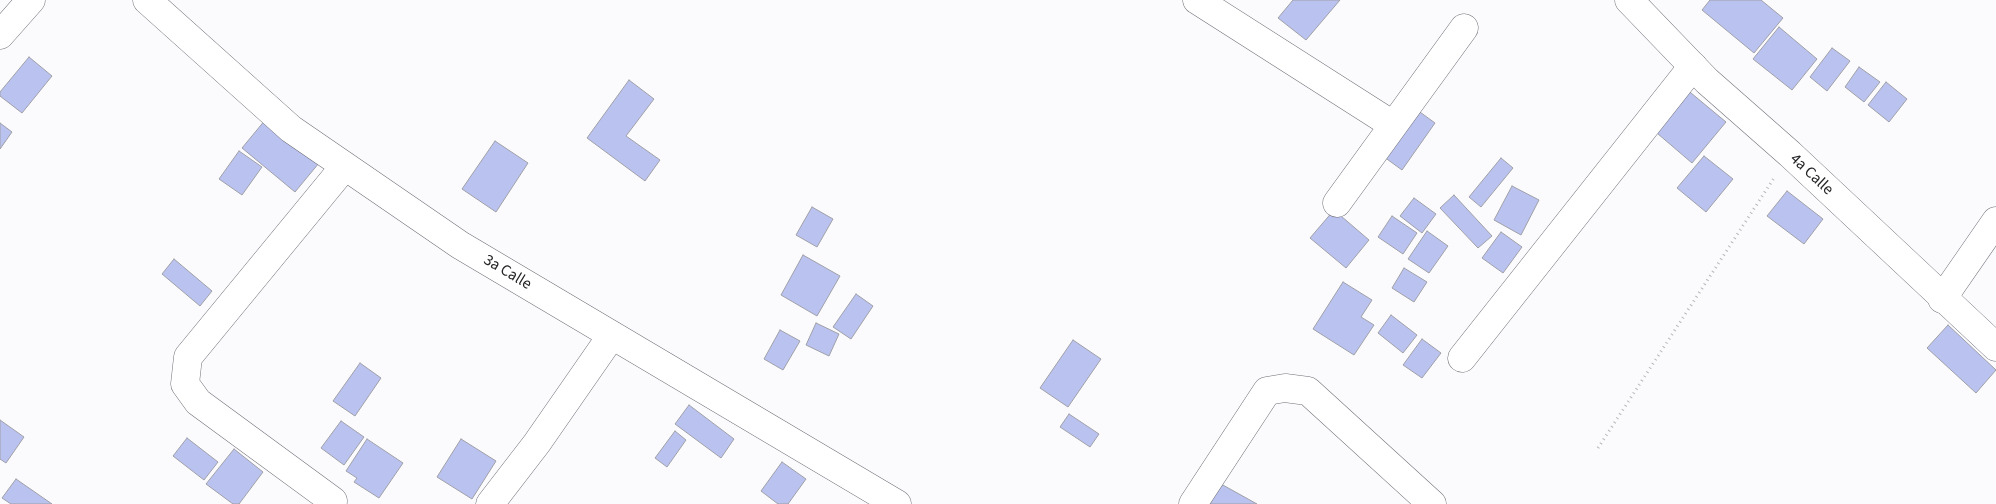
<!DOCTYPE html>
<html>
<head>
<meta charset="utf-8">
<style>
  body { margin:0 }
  canvas { display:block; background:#fbfbfe }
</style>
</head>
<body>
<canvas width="1996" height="504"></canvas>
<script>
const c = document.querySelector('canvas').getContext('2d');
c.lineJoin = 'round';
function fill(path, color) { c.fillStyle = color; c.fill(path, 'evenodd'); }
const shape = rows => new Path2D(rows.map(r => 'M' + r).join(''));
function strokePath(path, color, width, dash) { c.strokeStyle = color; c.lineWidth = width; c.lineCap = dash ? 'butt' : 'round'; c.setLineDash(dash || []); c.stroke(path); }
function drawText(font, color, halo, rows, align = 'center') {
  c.font = font + ' "Source Sans 3",sans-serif'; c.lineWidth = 4.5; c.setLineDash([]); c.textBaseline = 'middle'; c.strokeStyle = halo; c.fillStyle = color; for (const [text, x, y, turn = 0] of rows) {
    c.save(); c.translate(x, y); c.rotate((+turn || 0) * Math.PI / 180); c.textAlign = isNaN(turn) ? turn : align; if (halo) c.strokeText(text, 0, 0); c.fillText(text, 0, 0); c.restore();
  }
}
const building = shape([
  [1293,0,1340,0,1306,40,1278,18,1293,0],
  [1710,0,1761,0,1783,18,1754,53,1702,10,1710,0],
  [1779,27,1817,59,1792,90,1753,59,1779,27],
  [1832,48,1850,61,1827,91,1810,77,1832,48],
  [29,57,52,76,22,113,0,96,0,92,29,57],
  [1859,67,1880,82,1864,102,1845,87,1859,67],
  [629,80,654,99,626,136,660,160,645,181,587,138,629,80],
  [1886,82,1907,99,1889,122,1868,105,1886,82],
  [1685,88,1726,122,1692,163,1651,128,1685,88],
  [1413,107,1435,123,1402,170,1380,154,1413,107],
  [266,119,319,163,295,192,242,148,266,119],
  [0,123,12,132,0,149,0,123],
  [495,141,528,163,496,212,462,189,495,141],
  [239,151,262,167,242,195,219,179,239,151],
  [1704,156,1733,179,1706,212,1677,188,1704,156],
  [1501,158,1513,168,1481,207,1469,197,1501,158],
  [1512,186,1539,200,1521,235,1494,220,1512,186],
  [1787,191,1823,219,1804,244,1767,216,1787,191],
  [1454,195,1492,236,1478,248,1440,208,1454,195],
  [1414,198,1436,214,1422,233,1400,216,1414,198],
  [812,207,833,219,817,247,796,235,812,207],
  [1334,210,1369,240,1346,268,1310,238,1334,210],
  [1392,216,1417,233,1403,254,1378,237,1392,216],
  [1427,231,1448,246,1429,273,1408,259,1427,231],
  [1501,232,1522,247,1503,273,1482,258,1501,232],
  [803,255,840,276,817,316,781,295,803,255],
  [174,259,212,291,200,306,162,274,174,259],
  [1404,268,1427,282,1414,302,1392,288,1404,268],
  [1343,282,1372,300,1361,317,1374,325,1354,355,1313,329,1343,282],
  [856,294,873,306,851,339,833,327,856,294],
  [1391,315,1417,335,1403,353,1378,333,1391,315],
  [816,323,839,334,829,356,806,345,816,323],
  [1948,325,1996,370,1976,393,1927,348,1948,325],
  [780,330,800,341,783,370,764,359,780,330],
  [1422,339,1441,353,1422,378,1403,365,1422,339],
  [1073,340,1101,359,1068,407,1040,388,1073,340],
  [360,363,381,378,355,416,333,401,360,363],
  [689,405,734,439,721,458,675,424,689,405],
  [1069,414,1099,434,1090,447,1060,427,1069,414],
  [0,420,24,437,6,463,0,459,0,420],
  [341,421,364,437,344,465,321,448,341,421],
  [675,431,686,440,667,467,655,458,675,431],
  [187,438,218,462,204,480,173,456,187,438],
  [367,439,403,463,379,498,354,482,357,478,346,471,367,439],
  [461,439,496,461,472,499,437,477,461,439],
  [234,449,263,472,239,504,233,504,206,484,234,449],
  [782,462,806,479,788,504,778,504,761,491,782,462],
  [16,479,52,504,11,504,2,498,16,479],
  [1221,484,1257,504,1210,504,1221,484]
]);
fill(building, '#bac2f0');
strokePath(building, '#9fa0a7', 1);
const minor = shape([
  [147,0,291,129,460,245,897,504],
  [1197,0,1393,125],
  [1337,203,1464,28],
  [1942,299,1996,221],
  [1462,358,1693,66],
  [333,501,198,402,185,384,188,357,345,166],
  [490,504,537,443,612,335],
  [1193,504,1267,391,1285,388,1308,391,1432,504]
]);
const tertiary = shape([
  [1629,0,1707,81,1790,154,1996,347],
  [0,35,31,0]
]);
strokePath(minor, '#707177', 29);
strokePath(tertiary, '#707177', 29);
strokePath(shape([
  [1598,448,1774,178]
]), '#b7b7ba', 3, [1, 4]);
strokePath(minor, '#fff', 28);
strokePath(tertiary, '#fff', 28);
drawText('16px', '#252528', '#fff', [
  ["4a Calle",1811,175,43],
  ["3a Calle",507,273,31]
]);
</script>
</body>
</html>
